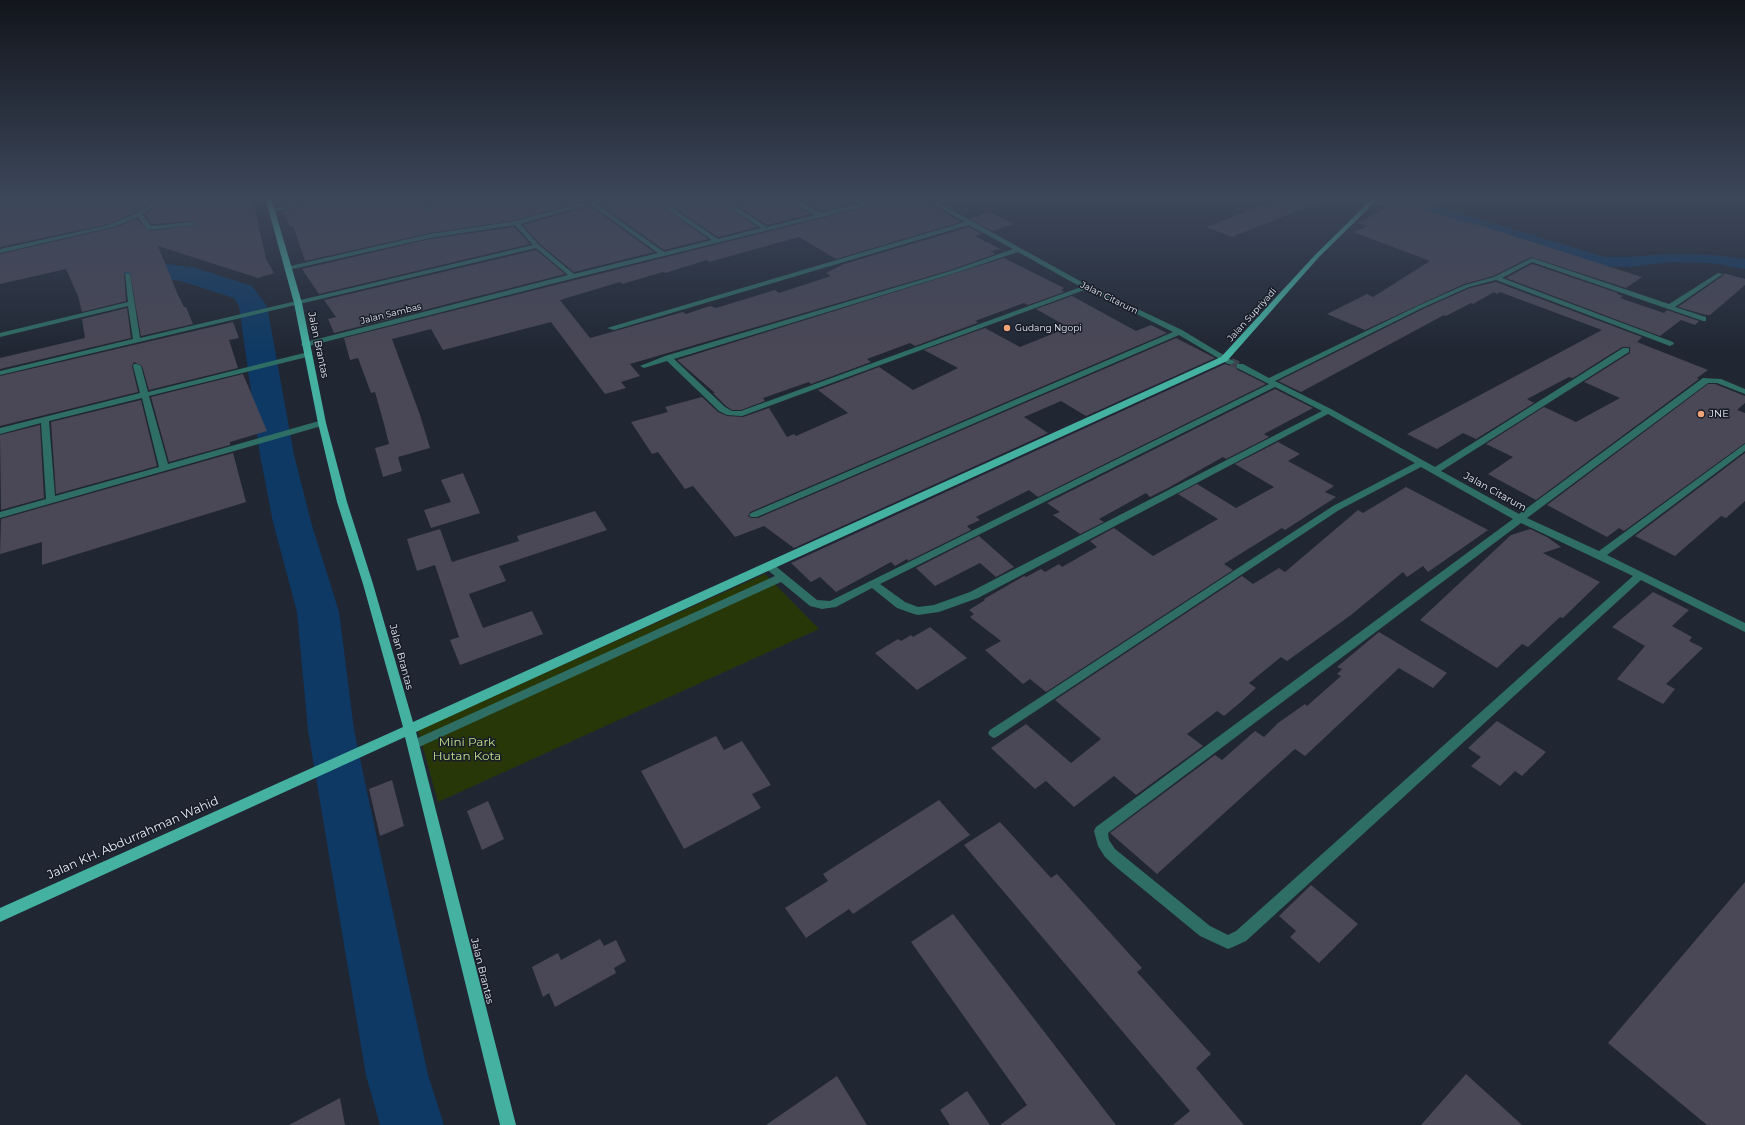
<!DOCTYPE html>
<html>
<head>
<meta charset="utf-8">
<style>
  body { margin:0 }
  canvas { display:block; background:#202632 }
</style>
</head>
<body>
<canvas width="1745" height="1125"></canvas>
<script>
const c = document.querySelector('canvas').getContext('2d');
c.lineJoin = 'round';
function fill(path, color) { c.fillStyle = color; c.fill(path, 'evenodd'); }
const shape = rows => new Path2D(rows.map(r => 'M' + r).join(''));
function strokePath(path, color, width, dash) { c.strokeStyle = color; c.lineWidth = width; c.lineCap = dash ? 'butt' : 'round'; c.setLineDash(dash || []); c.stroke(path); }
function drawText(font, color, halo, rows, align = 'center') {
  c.font = font + ' Montserrat,sans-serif'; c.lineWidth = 3; c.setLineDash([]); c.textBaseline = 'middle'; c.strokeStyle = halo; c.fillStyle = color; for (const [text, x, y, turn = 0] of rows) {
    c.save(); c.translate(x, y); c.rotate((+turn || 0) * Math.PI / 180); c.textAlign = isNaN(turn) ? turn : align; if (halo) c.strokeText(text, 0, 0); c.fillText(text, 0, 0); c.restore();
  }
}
fill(shape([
  [765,574,819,629,438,802,418,730]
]), '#283708');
fill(shape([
  [1385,197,1406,197,1605,257,1629,257,1670,254,1711,255,1745,259,1745,269,1711,263,1670,262,1629,267,1604,266,1509,238,1484,228,1387,200,1385,197]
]), '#0e3964');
fill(shape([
  [116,259,193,267,252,286,267,306,294,455,311,522,339,612,354,730,369,801,428,1075,444,1125,380,1125,366,1075,308,730,297,612,273,522,260,455,239,306,234,298,181,281,107,272,103,267,107,262,116,259]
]), '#0e3964');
fill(shape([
  [0,197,12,197,13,199,24,197,154,197,148,204,136,212,109,224,0,247],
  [163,197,252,197,266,259,274,273,258,278,158,246,178,295,184,307,186,307,193,324,141,336,130,273,125,272,124,273,126,301,82,312,78,296,66,269,0,284,0,254,113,228,137,219,149,231,197,225,193,221,152,224,144,214,154,208],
  [277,197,324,197,281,206],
  [343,197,393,197,398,201,403,199,403,197,462,197,422,208,426,212,477,197,599,197,516,220,430,233,305,261,293,226,290,227,283,211],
  [614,197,648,197,708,239,664,250,598,203],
  [658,197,713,197,757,227,718,237],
  [724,197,783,197,811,214,767,225],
  [794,197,845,197,854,203,821,211],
  [899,197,918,197,961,222,836,259,799,237,709,262,707,260,665,273,663,272,622,284,620,282,560,300,590,338,683,312,686,314,710,306,716,308,775,290,779,293,831,276,826,273,844,264,969,227,982,234,975,236,1000,249,991,251,995,254,954,269,630,364,640,376,621,382,626,388,605,394,551,322,443,350,431,329,392,339,420,415,430,448,398,457,402,471,383,477,375,448,389,444,384,424,375,392,371,393,358,358,350,360,344,338,866,207],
  [1286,197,1329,198,1232,237,1206,227],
  [1381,197,1444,197,1424,210,1464,222,1466,221,1642,277,1626,288,1531,257,1493,276,1464,284,1365,330,1327,314,1367,294,1373,297,1430,261,1353,232,1368,226,1358,223,1386,208,1375,204],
  [590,206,654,252,574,272,540,244,523,225],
  [990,212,1014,224,992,231,970,219],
  [514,227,530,244,319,294,302,269,430,239],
  [536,250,565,274,334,333,328,319,336,317,324,300],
  [1004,258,1064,288,1061,290,1064,292,1028,305,1024,303,975,321,978,322,977,323,915,346,910,343,867,359,871,362,811,384,809,382,763,398,765,401,741,410,732,410,726,406,713,393,715,393,677,360],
  [1532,264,1618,293,1617,294,1623,296,1620,298,1664,313,1667,310,1699,321,1695,325,1681,320,1660,336,1506,278],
  [1720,272,1745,279,1745,285,1710,315,1706,315,1678,307,1724,275,1724,273],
  [1496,282,1642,337,1637,342,1708,370,1697,378,1699,379,1536,500,1488,474,1513,457,1486,444,1544,407,1576,422,1620,398,1584,382,1630,353,1630,347,1622,347,1573,378,1569,377,1527,399,1534,403,1476,439,1463,433,1437,449,1407,434,1602,330,1500,292,1497,294,1494,292,1473,304,1471,303,1446,316,1444,315,1301,392,1278,381,1425,308,1470,288],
  [1072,296,1136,331,1151,325,1167,333,750,512,748,516,751,518,758,518,1176,338,1215,358,1086,416,1061,401,1024,417,1048,433,794,548,764,526,735,537,693,486,685,489,658,452,652,454,631,422,668,412,665,407,702,397,718,412,727,416,743,417,769,408,787,437,794,434,796,436,848,413,818,390,879,367,913,390,958,368,924,350,985,328,1020,347,1062,330,1060,329,1066,326,1036,309],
  [127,308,131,338,0,369,0,358,85,338,82,319],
  [233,322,239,338,229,340,238,368,149,390,142,366,134,362,132,366,138,392,0,426,0,376],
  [1236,363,1236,369,1266,384,1038,497,1029,490,976,517,980,520,967,526,971,530,908,561,907,559,895,566,891,562,836,592,820,577,811,582,791,563,1225,364,1231,366],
  [243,374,267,431,230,442,230,445,169,462,151,397],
  [1708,384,1715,384,1745,396,1745,403,1737,410,1745,413,1745,443,1624,531,1619,528,1607,537,1547,505],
  [1275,389,1313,408,1264,434,1269,437,1226,459,1223,457,1168,488,1150,497,1146,493,1099,519,1104,522,1080,534,1053,515,1060,512,1047,503],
  [141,400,157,466,56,494,51,422],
  [40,425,44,498,1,510,0,435],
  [1278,442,1300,454,1288,461,1334,486,1325,492,1336,497,1285,530,1282,528,1224,564,1233,570,1046,692,1030,679,1023,684,985,650,1001,641,970,617,974,614,969,610,985,600,984,599,1024,576,1026,577,1041,569,1045,572,1059,564,1062,567,1097,547,1090,541,1114,528,1153,556,1218,519,1178,494,1197,484,1236,508,1274,487,1235,464],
  [233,453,246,502,42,565,42,542,0,554,1,519],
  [1745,453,1745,501,1726,518,1721,516,1675,556,1635,536],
  [463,473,480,513,431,528,424,510,451,502,441,480],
  [1406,487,1488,530,1428,572,1423,566,1407,577,1403,572,1351,615,1287,661,1281,657,1249,683,1256,688,1242,701,1224,716,1217,711,1187,734,1203,746,1136,795,1114,776,1074,807,1046,781,1035,789,991,748,1026,724,1071,763,1101,739,1055,700,1242,576,1253,584,1279,568,1285,572,1358,510,1363,513],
  [595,511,607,530,499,566,506,581,469,594,483,628,532,611,543,634,460,665,450,640,459,637,435,565,417,571,407,539,440,529,452,562,519,541,517,536],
  [1530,529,1547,537,1561,547,1543,553,1600,582,1563,618,1560,617,1528,647,1522,644,1497,668,1420,620,1511,535],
  [979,536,1014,567,996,577,980,563,935,586,916,568],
  [1653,592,1689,610,1672,626,1692,637,1689,641,1703,648,1666,684,1675,689,1663,704,1617,679,1645,646,1612,627],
  [930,627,967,658,917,690,875,653,898,639,901,641,911,635,913,637],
  [1379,632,1447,673,1433,688,1399,668,1305,756,1295,749,1157,874,1110,833,1215,755,1222,760,1255,731,1264,737,1278,723,1305,704,1307,706,1341,676,1337,674,1342,669,1337,667],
  [1497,721,1546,752,1522,776,1515,771,1500,786,1471,766,1481,757,1468,748],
  [716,736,724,750,742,741,771,785,752,794,761,808,684,849,641,771],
  [392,780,404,826,380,836,369,789],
  [939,800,970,835,853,914,849,909,806,938,785,908,828,881,823,874],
  [488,801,504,839,482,850,467,811],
  [1000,822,1051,878,1057,874,1142,968,1137,972,1211,1054,1196,1068,1244,1125,1173,1125,1190,1111,964,845],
  [1745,882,1745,1125,1707,1125,1608,1043],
  [1311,885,1358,924,1319,963,1290,937,1296,931,1279,916],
  [953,914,1022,1003,1116,1125,1000,1125,1027,1105,911,942],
  [600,939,604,946,616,940,626,961,614,968,616,973,555,1007,549,993,543,997,532,967,558,953,561,960],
  [1466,1074,1522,1125,1421,1125],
  [837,1076,867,1125,766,1125],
  [967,1091,990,1125,950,1125,940,1110],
  [340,1098,345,1125,289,1125]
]), '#4a4756');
strokePath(shape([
  [1231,362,1240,366]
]), '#3e444f', 8, [8, 4.5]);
fill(shape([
  [156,197,162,197,153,207,142,214,151,226,193,222,196,224,195,225,149,230,147,229,138,217,113,227,0,253,0,249,109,225,137,213,149,205,156,197],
  [331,197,342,197,272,212,269,210,331,197],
  [394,197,401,197,402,198,399,200,394,197],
  [467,197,476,197,426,211,423,209,467,197],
  [604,197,613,197,595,203,664,252,712,240,649,197,656,197,718,239,761,228,714,197,721,197,767,227,815,215,784,197,791,197,821,213,858,204,846,197,853,197,864,203,888,197,898,197,866,206,575,278,305,347,301,345,302,343,568,275,536,248,0,375,0,371,133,339,128,306,0,337,0,333,128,302,125,273,130,274,140,338,533,245,515,225,430,238,288,270,285,268,286,267,430,234,516,221,604,197],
  [590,204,658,253,574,274,539,245,520,224,590,204],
  [921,197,928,197,1089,286,1182,330,1235,362,1231,364,1228,364,1179,335,757,517,751,517,749,515,751,513,1173,332,1087,289,742,416,727,415,719,411,667,361,644,368,640,366,665,356,954,270,1013,249,969,225,614,330,607,328,965,222,921,197],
  [1018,252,1081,287,741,411,732,411,725,407,674,359,958,272,1018,252],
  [1532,258,1669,304,1718,273,1723,274,1675,307,1706,317,1706,321,1703,321,1532,262,1502,278,1673,342,1674,344,1670,346,1496,280,1469,287,1424,307,1275,381,1331,409,1435,467,1623,348,1629,348,1629,352,1441,471,1519,514,1703,378,1721,379,1745,389,1745,394,1717,383,1708,383,1527,518,1599,551,1745,444,1745,451,1607,555,1745,623,1745,632,1641,580,1246,941,1233,947,1228,949,1200,936,1116,867,1105,857,1098,846,1094,831,1096,827,1513,519,1421,467,1339,510,998,736,994,738,990,736,988,733,990,730,1333,506,1415,463,1328,414,978,598,939,612,918,615,914,614,897,608,872,588,836,607,822,609,810,606,781,582,417,748,413,750,409,748,407,745,409,742,775,576,765,568,764,566,765,564,773,564,817,600,830,601,1269,384,1237,368,1237,364,1243,364,1269,378,1420,305,1465,285,1494,277,1532,258],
  [1275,387,1322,411,970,592,934,605,918,607,905,602,880,584,1275,387],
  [1521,523,1633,576,1236,931,1228,935,1210,926,1115,849,1109,840,1108,833,1521,523],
  [308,352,311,352,311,356,149,396,168,464,319,421,325,421,325,425,0,518,0,512,46,499,41,423,0,434,0,428,140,393,133,366,134,364,137,364,141,366,148,392,308,352],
  [142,398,159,467,55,496,49,421,142,398]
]), '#2e6e64');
fill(shape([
  [265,197,271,197,302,303,326,423,347,502,373,584,413,722,1221,357,1315,255,1374,197,1380,197,1319,257,1227,361,416,732,516,1125,500,1125,405,737,0,922,0,908,403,727,363,584,337,502,318,423,294,303,265,197]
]), '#44b1a1');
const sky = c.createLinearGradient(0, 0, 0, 354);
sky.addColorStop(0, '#12151c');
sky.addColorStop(0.56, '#3c475a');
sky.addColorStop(1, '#3c475a00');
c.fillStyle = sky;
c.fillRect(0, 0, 1745, 354);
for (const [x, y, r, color] of [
  [1007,328,4,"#efa377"],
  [1701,414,4,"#efa377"]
]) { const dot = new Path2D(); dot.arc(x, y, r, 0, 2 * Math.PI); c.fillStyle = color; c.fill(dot); strokePath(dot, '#171c28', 1.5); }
drawText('9px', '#e9edf5', '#171c28', [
  ["Jalan Citarum",1109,298,26],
  ["Jalan Sambas",391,314,-14],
  ["Jalan Supriyadi",1252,315,-48]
]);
drawText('9px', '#e9edf5', '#171c28', [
  ["Gudang Ngopi",1015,328]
], 'left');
drawText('10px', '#e9edf5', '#171c28', [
  ["Jalan Brantas",318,345,78],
  ["Jalan Citarum",1495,492,29],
  ["Jalan Brantas",401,657,75],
  ["Jalan Brantas",482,971,76]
]);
drawText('10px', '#e9edf5', '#171c28', [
  ["JNE",1709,414]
], 'left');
drawText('12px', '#c0e088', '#171c28', [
  ["Mini Park",467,742],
  ["Hutan Kota",467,756]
]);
drawText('12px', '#e9edf5', '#171c28', [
  ["Jalan KH. Abdurrahman Wahid",133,838,-24]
]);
</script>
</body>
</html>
